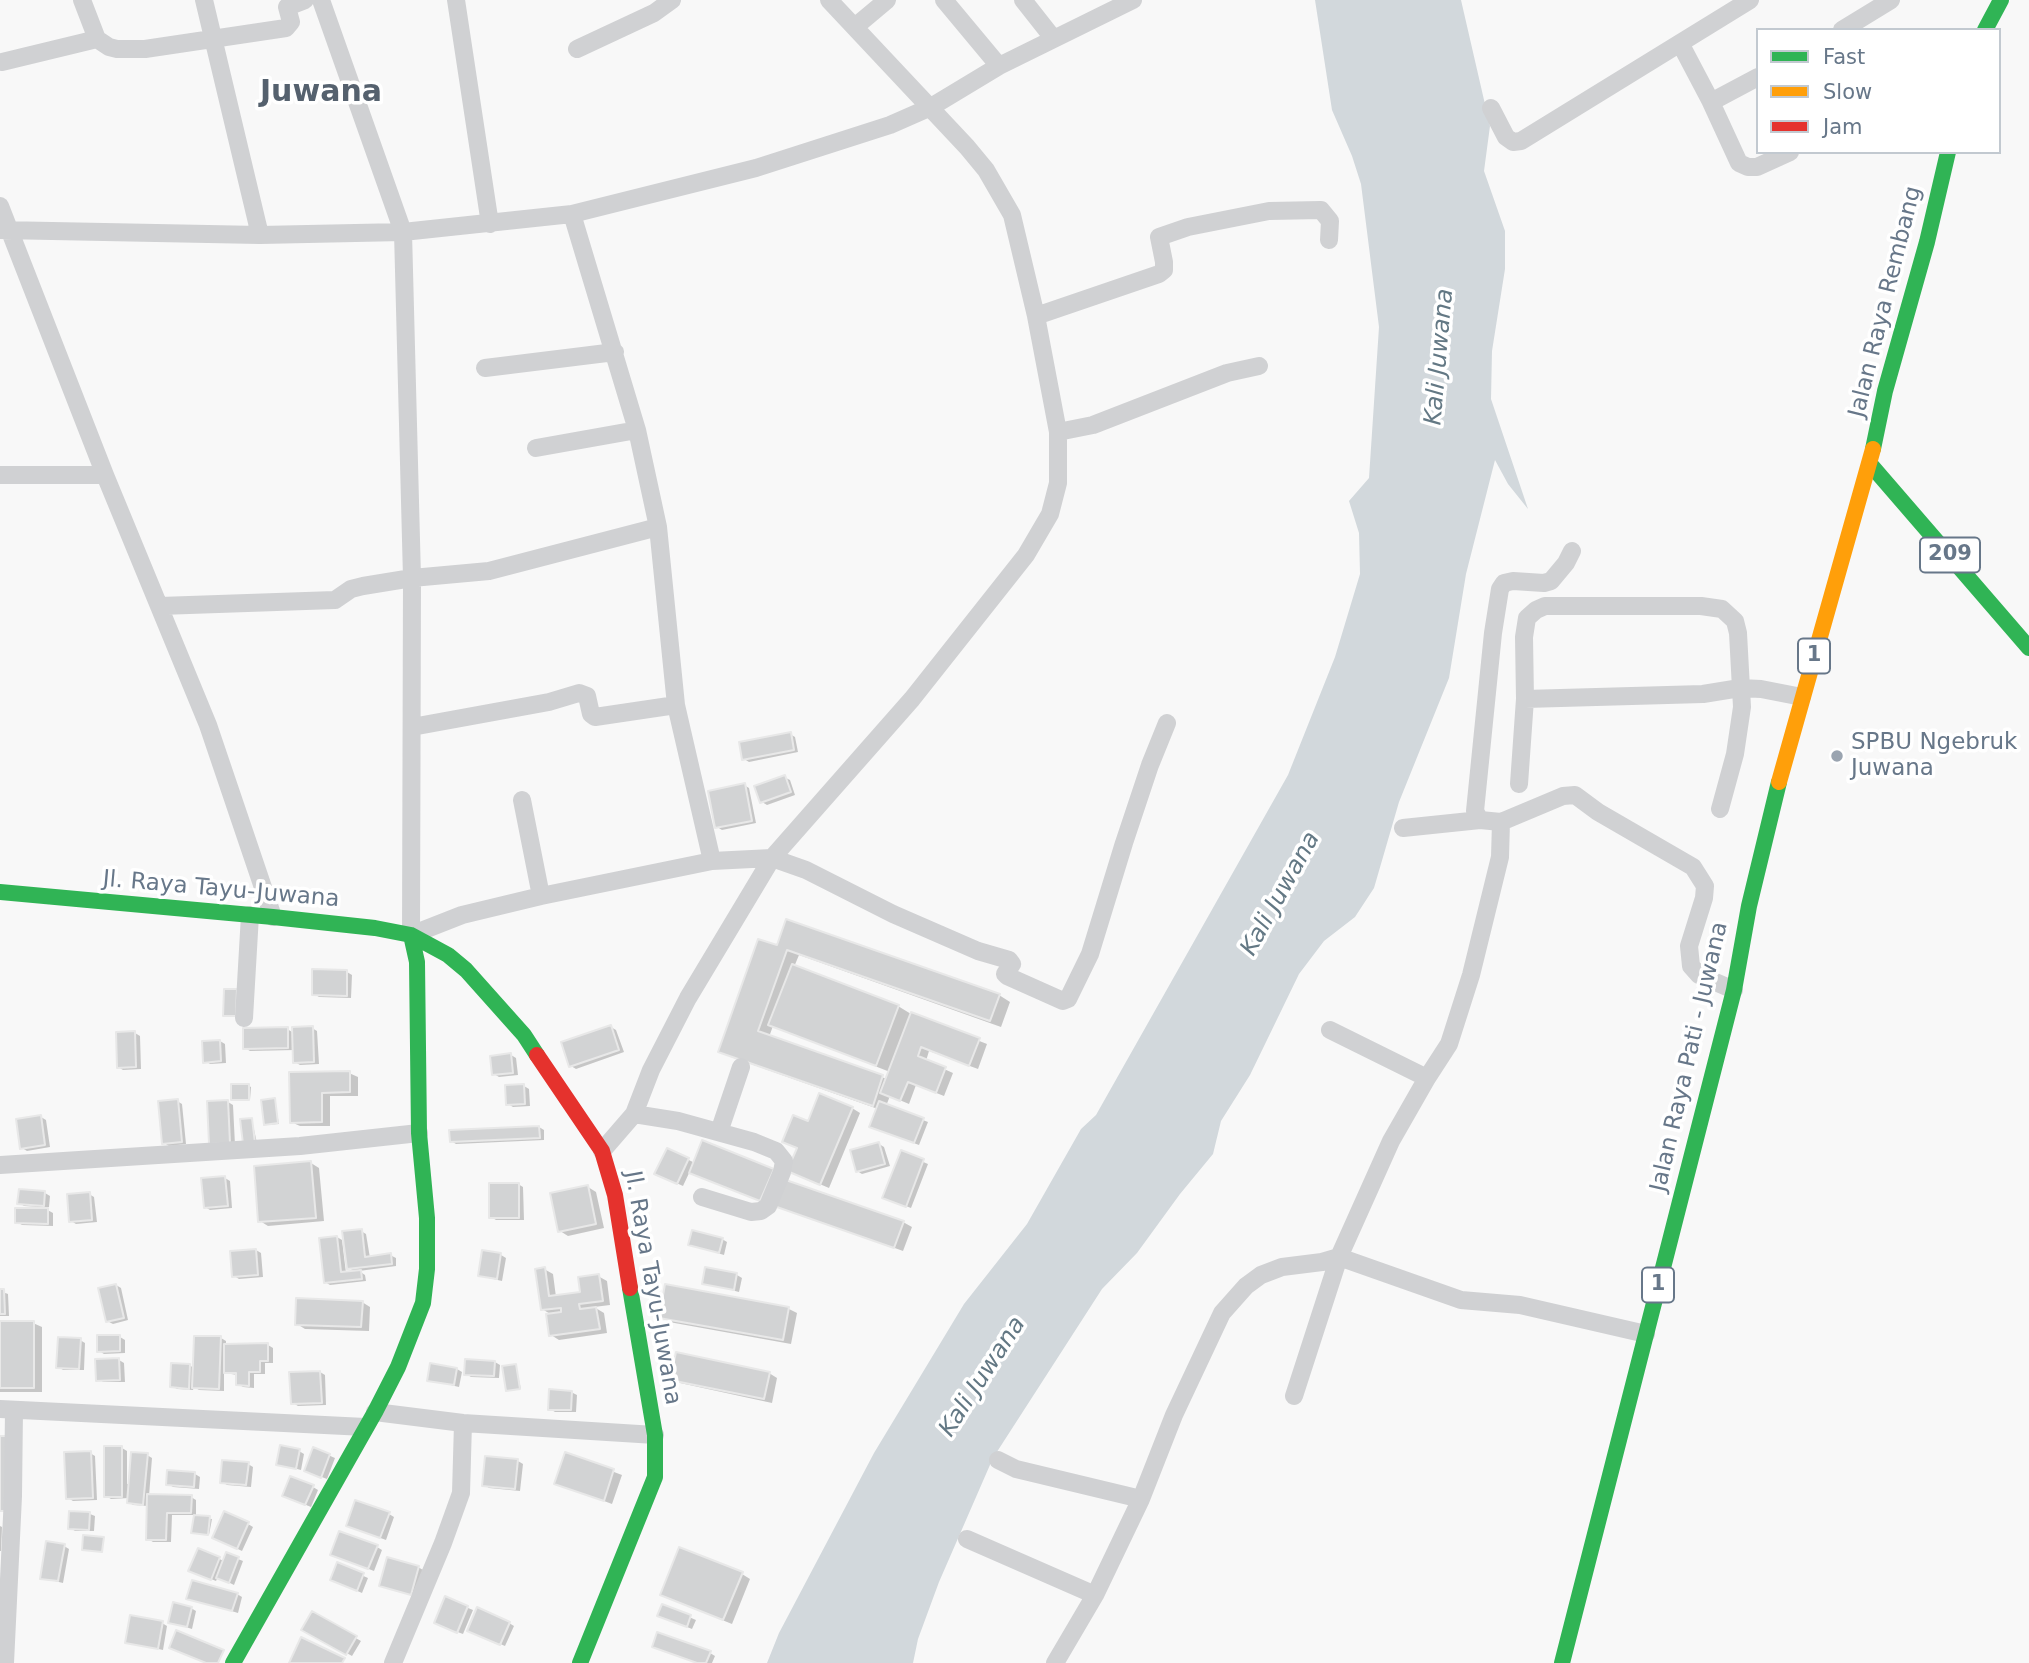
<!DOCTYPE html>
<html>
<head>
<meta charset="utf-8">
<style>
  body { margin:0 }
  #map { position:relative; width:2029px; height:1663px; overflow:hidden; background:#f8f8f8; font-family:"DejaVu Sans",sans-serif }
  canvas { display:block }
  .legend { position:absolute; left:1756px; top:28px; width:245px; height:126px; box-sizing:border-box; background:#fff; border:2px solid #c2c9d0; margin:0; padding:9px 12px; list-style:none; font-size:21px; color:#677789 }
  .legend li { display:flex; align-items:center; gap:14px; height:35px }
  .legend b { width:35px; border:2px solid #c2c9d0 }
</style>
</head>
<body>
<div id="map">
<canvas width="2029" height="1663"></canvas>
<ul class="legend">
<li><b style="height:9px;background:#30b455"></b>Fast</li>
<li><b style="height:9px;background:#ff9f0a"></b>Slow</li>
<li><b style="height:9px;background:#e5322d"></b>Jam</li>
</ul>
</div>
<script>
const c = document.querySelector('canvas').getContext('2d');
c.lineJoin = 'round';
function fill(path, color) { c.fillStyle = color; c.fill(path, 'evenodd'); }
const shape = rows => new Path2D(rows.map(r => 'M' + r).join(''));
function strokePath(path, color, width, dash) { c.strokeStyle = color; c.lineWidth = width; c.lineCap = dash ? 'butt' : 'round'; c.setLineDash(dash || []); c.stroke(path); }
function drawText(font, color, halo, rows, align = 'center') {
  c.font = font + ' "DejaVu Sans",sans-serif'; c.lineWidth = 7; c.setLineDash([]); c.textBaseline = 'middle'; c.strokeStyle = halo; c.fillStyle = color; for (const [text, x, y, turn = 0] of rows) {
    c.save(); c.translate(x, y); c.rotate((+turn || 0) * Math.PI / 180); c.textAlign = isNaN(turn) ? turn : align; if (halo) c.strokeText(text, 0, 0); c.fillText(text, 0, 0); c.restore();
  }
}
fill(shape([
  [1315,0,1461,0,1490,126,1484,171,1505,231,1505,269,1492,351,1491,399,1528,509,1508,484,1495,460,1466,574,1449,678,1399,802,1374,888,1355,917,1324,941,1299,974,1250,1075,1221,1121,1213,1154,1180,1194,1137,1253,1102,1289,993,1458,939,1582,918,1639,913,1663,767,1663,779,1633,874,1453,964,1304,1027,1224,1081,1129,1096,1115,1288,775,1335,657,1360,574,1359,533,1349,501,1369,478,1379,327,1361,184,1352,156,1332,110]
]), '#d2d8dc');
fill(shape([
  [790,734,795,737,798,752,749,762,744,759],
  [784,777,790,780,795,795,767,805,762,802],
  [744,785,749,788,756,823,722,830,717,827],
  [759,941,999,995,1010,1002,1001,1027,799,955,794,967,898,1006,911,1014,987,1044,978,1069,929,1051,926,1061,953,1073,944,1096,916,1085,909,1104,890,1096,886,1106,928,1122,919,1145,876,1129,878,1109,731,1057,720,1051],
  [773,1026,890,1072,887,1079,769,1037],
  [347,972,352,975,351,998,319,997,314,994],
  [611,1027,616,1030,624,1052,576,1069,571,1066],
  [312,1028,317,1031,319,1064,300,1065,295,1062,295,1050,250,1051,245,1048,287,1029,294,1033],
  [135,1033,140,1036,141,1069,123,1070,118,1067],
  [220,1041,225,1044,226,1063,210,1064,205,1061],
  [511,1055,516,1058,518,1075,499,1077,494,1074],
  [291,1073,349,1073,358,1077,358,1096,330,1096,330,1126,300,1126,291,1122],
  [249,1086,251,1087,250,1100,232,1099],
  [524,1086,529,1089,530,1106,513,1107,508,1104],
  [275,1100,279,1124,267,1125,265,1124],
  [177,1101,182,1104,186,1144,169,1146,164,1143],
  [228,1102,233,1105,235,1145,216,1145],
  [852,1108,860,1113,829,1188,789,1171,809,1123],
  [41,1117,46,1120,50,1147,27,1151,22,1148],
  [252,1120,257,1143,247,1144],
  [539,1127,544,1130,544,1140,456,1144,451,1141],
  [879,1144,884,1147,890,1166,862,1174,857,1171],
  [668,1150,695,1163,773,1170,769,1204,690,1171,683,1186,661,1176],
  [902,1153,928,1164,911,1208,890,1200],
  [311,1163,319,1168,324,1221,268,1226,260,1221],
  [225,1178,230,1181,232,1208,210,1210,205,1207],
  [518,1184,523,1187,524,1220,496,1220,491,1217],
  [588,1187,596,1192,604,1228,568,1236,560,1231],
  [45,1193,50,1196,49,1207,42,1207,53,1213,53,1226,22,1225,17,1222,41,1210,41,1207,24,1206,19,1203],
  [89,1194,94,1197,97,1222,76,1224,71,1221],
  [776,1205,903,1222,912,1227,903,1251],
  [361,1231,366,1234,370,1258,390,1255,396,1258,396,1266,359,1271,365,1275,366,1281,330,1285,325,1282,337,1237,342,1240,346,1273,356,1272,349,1268],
  [722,1239,727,1242,724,1255,690,1245],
  [256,1250,261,1253,263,1277,239,1279,234,1276],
  [501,1255,506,1258,502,1281,480,1276],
  [544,1269,553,1274,556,1297,582,1293,598,1276,607,1281,610,1305,594,1307,604,1313,607,1333,559,1340,551,1335,552,1315,542,1309],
  [737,1275,742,1278,739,1292,704,1283],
  [116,1285,121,1288,128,1320,113,1324,107,1321],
  [0,1291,8,1294,9,1316,0,1316],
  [362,1302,370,1307,369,1331,305,1329,297,1324],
  [789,1309,797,1313,791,1344,669,1322,661,1317],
  [0,1323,33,1323,42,1327,42,1392,0,1392],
  [120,1337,125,1340,125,1353,104,1354,99,1351],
  [221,1338,226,1341,226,1345,268,1345,273,1348,273,1363,265,1363,265,1374,254,1374,254,1388,243,1387,238,1384,238,1375,231,1374,224,1371,224,1391,199,1390,194,1387,193,1390,177,1389,172,1386,189,1365,194,1368],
  [80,1340,85,1343,84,1370,63,1370,58,1367],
  [119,1360,124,1363,125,1382,103,1382,98,1379],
  [467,1361,495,1362,500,1365,499,1378,471,1377,466,1374],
  [516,1366,521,1389,510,1391,508,1390],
  [457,1369,462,1372,459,1387,429,1380],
  [320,1372,325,1375,326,1405,298,1406,293,1403],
  [769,1373,777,1378,772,1403,680,1383,672,1379],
  [571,1392,577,1395,576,1412,555,1412,550,1409],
  [106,1448,122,1448,127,1451,127,1484,130,1484,147,1455,152,1458,149,1496,191,1497,196,1500,196,1517,212,1519,209,1535,193,1532,195,1515,172,1515,171,1542,153,1542,148,1539,148,1506,133,1505,128,1502,129,1498,111,1499,106,1496],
  [314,1449,335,1458,327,1479,311,1473],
  [299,1451,304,1454,301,1470,278,1464],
  [90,1453,95,1456,97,1500,73,1501,68,1498],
  [566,1454,622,1475,612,1504,556,1483],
  [518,1461,523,1464,520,1491,489,1488,484,1485],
  [248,1464,253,1467,251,1487,227,1485,222,1482],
  [169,1472,195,1474,200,1477,199,1489,173,1487,168,1484],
  [313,1487,318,1490,311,1507,289,1498],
  [90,1514,95,1516,94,1531,75,1531,70,1528],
  [389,1514,394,1517,386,1540,353,1528],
  [248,1524,253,1527,242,1551,219,1540],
  [0,1526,2,1527,1,1551,0,1551],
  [64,1546,69,1549,63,1583,42,1578],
  [377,1547,382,1550,374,1571,337,1557],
  [199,1550,224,1561,238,1559,243,1561,234,1585,218,1577,216,1581,196,1573],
  [338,1565,368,1578,362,1593,337,1582],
  [418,1567,423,1570,416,1596,381,1585],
  [742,1574,750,1579,732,1624,670,1599],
  [237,1594,242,1597,238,1613,188,1598],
  [446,1599,473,1610,463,1634,441,1626],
  [663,1606,696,1620,692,1629,665,1618],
  [191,1608,196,1611,192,1629,170,1622],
  [313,1614,361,1641,352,1656,304,1629],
  [162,1623,167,1626,163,1650,127,1642],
  [509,1623,514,1626,505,1646,474,1633],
  [710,1653,715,1656,712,1663,699,1663]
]), '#0003');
const building = shape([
  [791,732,794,750,742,760,739,742,791,732],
  [785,775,791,792,760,803,754,786,785,775],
  [745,783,752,821,715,828,708,791,745,783],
  [786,919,1000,994,990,1021,787,950,758,1031,883,1075,873,1106,718,1052,758,939,777,945,786,919],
  [792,964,899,1005,876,1066,768,1025,792,964],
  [312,969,347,970,347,996,312,995,312,969],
  [224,989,237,989,236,1016,223,1016,224,989],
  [911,1012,980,1038,969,1066,921,1047,918,1056,946,1067,936,1093,908,1082,900,1101,880,1093,911,1012],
  [611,1025,619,1050,569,1067,561,1042,611,1025],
  [313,1026,314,1062,293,1063,292,1027,313,1026],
  [288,1027,288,1048,243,1049,243,1028,288,1027],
  [135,1031,136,1067,117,1068,116,1032,135,1031],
  [220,1040,221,1061,203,1063,202,1041,220,1040],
  [511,1053,513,1073,492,1075,490,1056,511,1053],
  [350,1071,350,1092,322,1093,322,1122,290,1123,289,1072,350,1071],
  [231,1084,249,1084,249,1100,231,1100,231,1084],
  [524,1084,525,1104,506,1105,505,1085,524,1084],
  [819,1093,853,1107,820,1185,787,1171,797,1148,782,1142,793,1115,808,1121,819,1093],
  [275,1098,278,1123,264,1125,261,1100,275,1098],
  [178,1099,182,1142,162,1144,158,1101,178,1099],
  [228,1100,230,1143,209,1144,207,1101,228,1100],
  [879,1101,924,1118,914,1143,869,1127,879,1101],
  [41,1115,45,1145,20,1149,16,1119,41,1115],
  [252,1118,255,1143,243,1144,240,1119,252,1118],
  [539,1126,540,1138,450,1142,449,1130,539,1126],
  [702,1140,774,1169,760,1201,689,1173,702,1140],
  [879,1142,885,1164,856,1172,850,1150,879,1142],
  [667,1148,689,1158,677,1184,654,1174,667,1148],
  [901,1150,924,1159,906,1207,882,1198,901,1150],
  [311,1161,316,1218,258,1222,254,1166,311,1161],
  [225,1176,228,1206,204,1208,201,1178,225,1176],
  [783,1179,904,1221,894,1248,774,1206,783,1179],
  [489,1183,519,1183,519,1218,489,1218,489,1183],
  [588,1185,596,1224,558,1232,550,1193,588,1185],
  [19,1189,45,1191,44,1206,17,1204,19,1189],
  [90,1192,92,1220,69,1222,67,1194,90,1192],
  [15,1208,48,1208,48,1224,15,1223,15,1208],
  [362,1229,365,1257,391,1253,392,1264,347,1269,342,1231,362,1229],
  [692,1230,723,1238,719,1253,688,1245,692,1230],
  [337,1236,341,1272,361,1270,362,1279,324,1283,319,1238,337,1236],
  [256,1249,258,1275,232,1277,230,1251,256,1249],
  [482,1250,501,1253,497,1279,478,1276,482,1250],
  [545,1267,549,1296,580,1292,578,1277,599,1274,603,1301,579,1304,580,1309,596,1307,600,1329,549,1336,546,1314,561,1312,561,1308,541,1310,535,1269,545,1267],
  [705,1267,737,1273,734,1290,702,1284,705,1267],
  [116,1284,124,1318,106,1322,98,1288,116,1284],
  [665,1284,789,1307,783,1340,659,1318,665,1284],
  [0,1289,4,1289,5,1314,0,1314,0,1289],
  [296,1298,363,1301,361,1327,295,1325,296,1298],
  [0,1321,34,1321,34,1388,0,1388,0,1321],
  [97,1335,120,1335,120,1351,97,1352,97,1335],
  [194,1336,221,1336,219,1389,192,1388,194,1336],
  [58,1337,81,1338,79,1369,56,1368,58,1337],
  [268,1343,268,1361,260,1361,260,1372,249,1372,249,1386,236,1385,236,1373,224,1373,224,1344,268,1343],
  [676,1352,770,1372,764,1399,670,1380,676,1352],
  [119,1358,120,1380,96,1381,95,1359,119,1358],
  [465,1359,495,1361,494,1376,464,1375,465,1359],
  [171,1363,190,1364,189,1389,170,1387,171,1363],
  [430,1363,457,1368,454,1385,427,1381,430,1363],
  [516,1364,520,1389,506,1391,502,1366,516,1364],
  [320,1371,322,1403,291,1404,289,1372,320,1371],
  [549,1389,572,1391,571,1410,548,1410,549,1389],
  [0,1436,8,1436,8,1511,0,1511,0,1436],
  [280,1445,300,1449,296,1469,276,1465,280,1445],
  [104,1446,122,1446,122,1497,104,1497,104,1446],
  [313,1447,330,1454,321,1478,304,1471,313,1447],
  [91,1451,93,1498,66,1499,64,1452,91,1451],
  [131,1452,148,1453,143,1505,127,1503,131,1452],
  [565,1452,614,1469,604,1501,554,1484,565,1452],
  [485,1456,518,1459,515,1489,482,1486,485,1456],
  [222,1460,249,1462,246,1485,220,1483,222,1460],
  [167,1470,195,1472,194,1487,166,1485,167,1470],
  [290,1476,314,1485,305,1505,282,1496,290,1476],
  [147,1494,192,1495,191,1513,167,1513,166,1540,146,1540,147,1494],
  [355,1500,390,1512,380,1538,346,1526,355,1500],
  [69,1511,90,1512,89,1530,68,1529,69,1511],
  [224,1511,249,1522,237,1549,212,1538,224,1511],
  [194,1515,210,1516,208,1535,191,1533,194,1515],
  [339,1531,378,1545,368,1569,330,1555,339,1531],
  [83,1535,104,1537,102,1552,82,1550,83,1535],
  [46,1541,65,1544,58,1581,40,1579,46,1541],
  [679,1547,743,1572,723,1620,660,1595,679,1547],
  [198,1548,220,1557,211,1580,188,1571,198,1548],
  [226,1552,239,1557,229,1583,216,1578,226,1552],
  [387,1557,419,1566,411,1595,379,1586,387,1557],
  [337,1562,364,1573,357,1591,330,1580,337,1562],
  [192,1580,238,1593,232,1611,186,1599,192,1580],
  [445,1596,468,1606,457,1633,434,1623,445,1596],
  [173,1602,192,1607,187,1627,168,1623,173,1602],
  [662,1604,691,1615,687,1627,657,1616,662,1604],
  [477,1607,510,1622,500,1645,467,1631,477,1607],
  [312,1611,357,1636,346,1655,301,1630,312,1611],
  [130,1615,163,1621,158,1649,125,1643,130,1615],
  [176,1630,224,1650,218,1663,206,1663,169,1648,176,1630],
  [657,1632,711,1651,706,1663,697,1663,652,1647,657,1632],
  [301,1637,345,1658,342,1663,289,1663,301,1637]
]);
fill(building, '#d2d3d4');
strokePath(building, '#e8e8e8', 2);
strokePath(shape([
  [82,0,97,39,109,47,117,49,145,49,286,28,291,22,287,7,305,0],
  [204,0,260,235],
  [321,0,403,232,412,578,411,935,462,915,541,896,712,861,772,858,806,870,893,914,978,951,1009,960,1012,964,1005,974,1007,976,1063,1001,1068,999,1090,954,1124,843,1150,765,1167,723],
  [456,0,490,224],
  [944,0,999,66],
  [1023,0,1053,38],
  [856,26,887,0],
  [1842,30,1891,0],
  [1680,43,1710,100,1739,163,1748,167,1757,167,1790,152],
  [577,49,654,13,672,0],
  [2,62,97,39],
  [1711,102,1758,77],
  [1491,108,1506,137,1513,142,1521,141,1750,0],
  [0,206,105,475,208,725,273,917],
  [572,214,637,430],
  [0,230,260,235,403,232,572,214,756,168,890,125,931,107,999,66,1133,0],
  [1036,316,1159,274,1164,270,1164,262,1159,237,1188,227,1269,211,1321,210,1330,221,1329,240],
  [485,368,615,352],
  [1058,432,1093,425,1227,373,1259,366],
  [536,448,637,430,658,527,676,705,712,861],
  [0,475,105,475],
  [160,606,335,600,351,589,363,586,412,578,489,571,658,527],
  [1525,699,1703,694,1740,688,1761,689,1802,697],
  [412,727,549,702,579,693,587,696,591,714,595,717,676,705],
  [1519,784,1525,699,1524,637,1527,618,1536,610,1545,606,1701,606,1722,609,1735,621,1738,633,1742,707,1735,754,1720,809],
  [522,800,541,896],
  [1501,822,1563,796,1575,795,1598,812,1693,867,1705,886,1704,898,1689,946,1691,966,1699,975,1734,990],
  [1403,828,1480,820],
  [244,1018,250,915],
  [1330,1030,1427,1078],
  [634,1114,678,1121,754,1142,776,1151,784,1161,782,1172,768,1206,761,1211,751,1212,702,1197],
  [719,1132,741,1067],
  [602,1151,634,1114,651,1070,688,998,772,858,912,699,1026,555,1050,514,1058,483,1058,432,1036,316,1012,215,986,170,967,147,829,0],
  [0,1165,300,1146,419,1133],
  [1294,1396,1339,1257,1391,1141,1427,1078,1449,1044,1471,975,1500,857,1501,822,1480,820,1475,811,1493,633,1500,589,1504,583,1513,581,1544,583,1551,581,1566,563,1572,551],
  [0,1409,365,1427],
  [375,1412,463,1423,655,1435],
  [998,1460,1016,1469,1141,1499],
  [967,1539,1095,1595],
  [5,1663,13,1496,14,1410],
  [393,1663,443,1543,461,1493,463,1423],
  [1055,1663,1095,1595,1141,1499,1174,1415,1222,1313,1246,1286,1261,1275,1282,1267,1322,1262,1339,1257,1461,1300,1520,1305,1646,1334]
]), '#d0d1d3', 18);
strokePath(shape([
  [1985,30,2001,0],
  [1873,449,1885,391,1927,242,1948,152],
  [1870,464,2029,648],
  [0,892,273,917,375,928,411,935,448,955,466,970,524,1035,537,1055],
  [233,1663,375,1412,398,1367,423,1303,427,1269,427,1218,419,1133,417,962,411,935],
  [580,1663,655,1477,655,1435,630,1288],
  [1562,1663,1734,990,1749,906,1779,782]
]), '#30b455', 16);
strokePath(shape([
  [1779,782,1873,449]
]), '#ff9f0a', 16);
strokePath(shape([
  [537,1055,602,1151,615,1195,630,1288]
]), '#e5322d', 16);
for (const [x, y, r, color] of [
  [1837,756,7,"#9aa4b0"]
]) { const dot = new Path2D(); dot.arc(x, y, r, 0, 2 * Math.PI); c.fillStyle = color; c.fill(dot); strokePath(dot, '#fff', 2.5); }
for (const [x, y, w] of [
  [1950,555,60],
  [1814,656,32],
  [1658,1285,32]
]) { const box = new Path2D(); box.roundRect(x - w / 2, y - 17.5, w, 35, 5); c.fillStyle = '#fff'; c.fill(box); strokePath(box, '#677789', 2); }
drawText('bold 21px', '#677789', null, [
  ["209",1950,555],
  ["1",1814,656],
  ["1",1658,1285]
]);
drawText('23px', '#677789', '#fff', [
  ["Jalan Raya Rembang",1886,302,-76],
  ["Jl. Raya Tayu-Juwana",221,890,5],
  ["Jalan Raya Pati - Juwana",1690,1057,-77],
  ["Jl. Raya Tayu-Juwana",652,1288,80]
]);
drawText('23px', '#677789', '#fff', [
  ["SPBU Ngebruk",1851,743],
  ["Juwana",1851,769]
], 'left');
drawText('italic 24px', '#637884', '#fff', [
  ["Kali Juwana",1440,357,-85],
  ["Kali Juwana",1281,894,-61],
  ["Kali Juwana",983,1377,-57]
]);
drawText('bold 30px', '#55616e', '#fff', [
  ["Juwana",321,93]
]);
</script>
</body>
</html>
